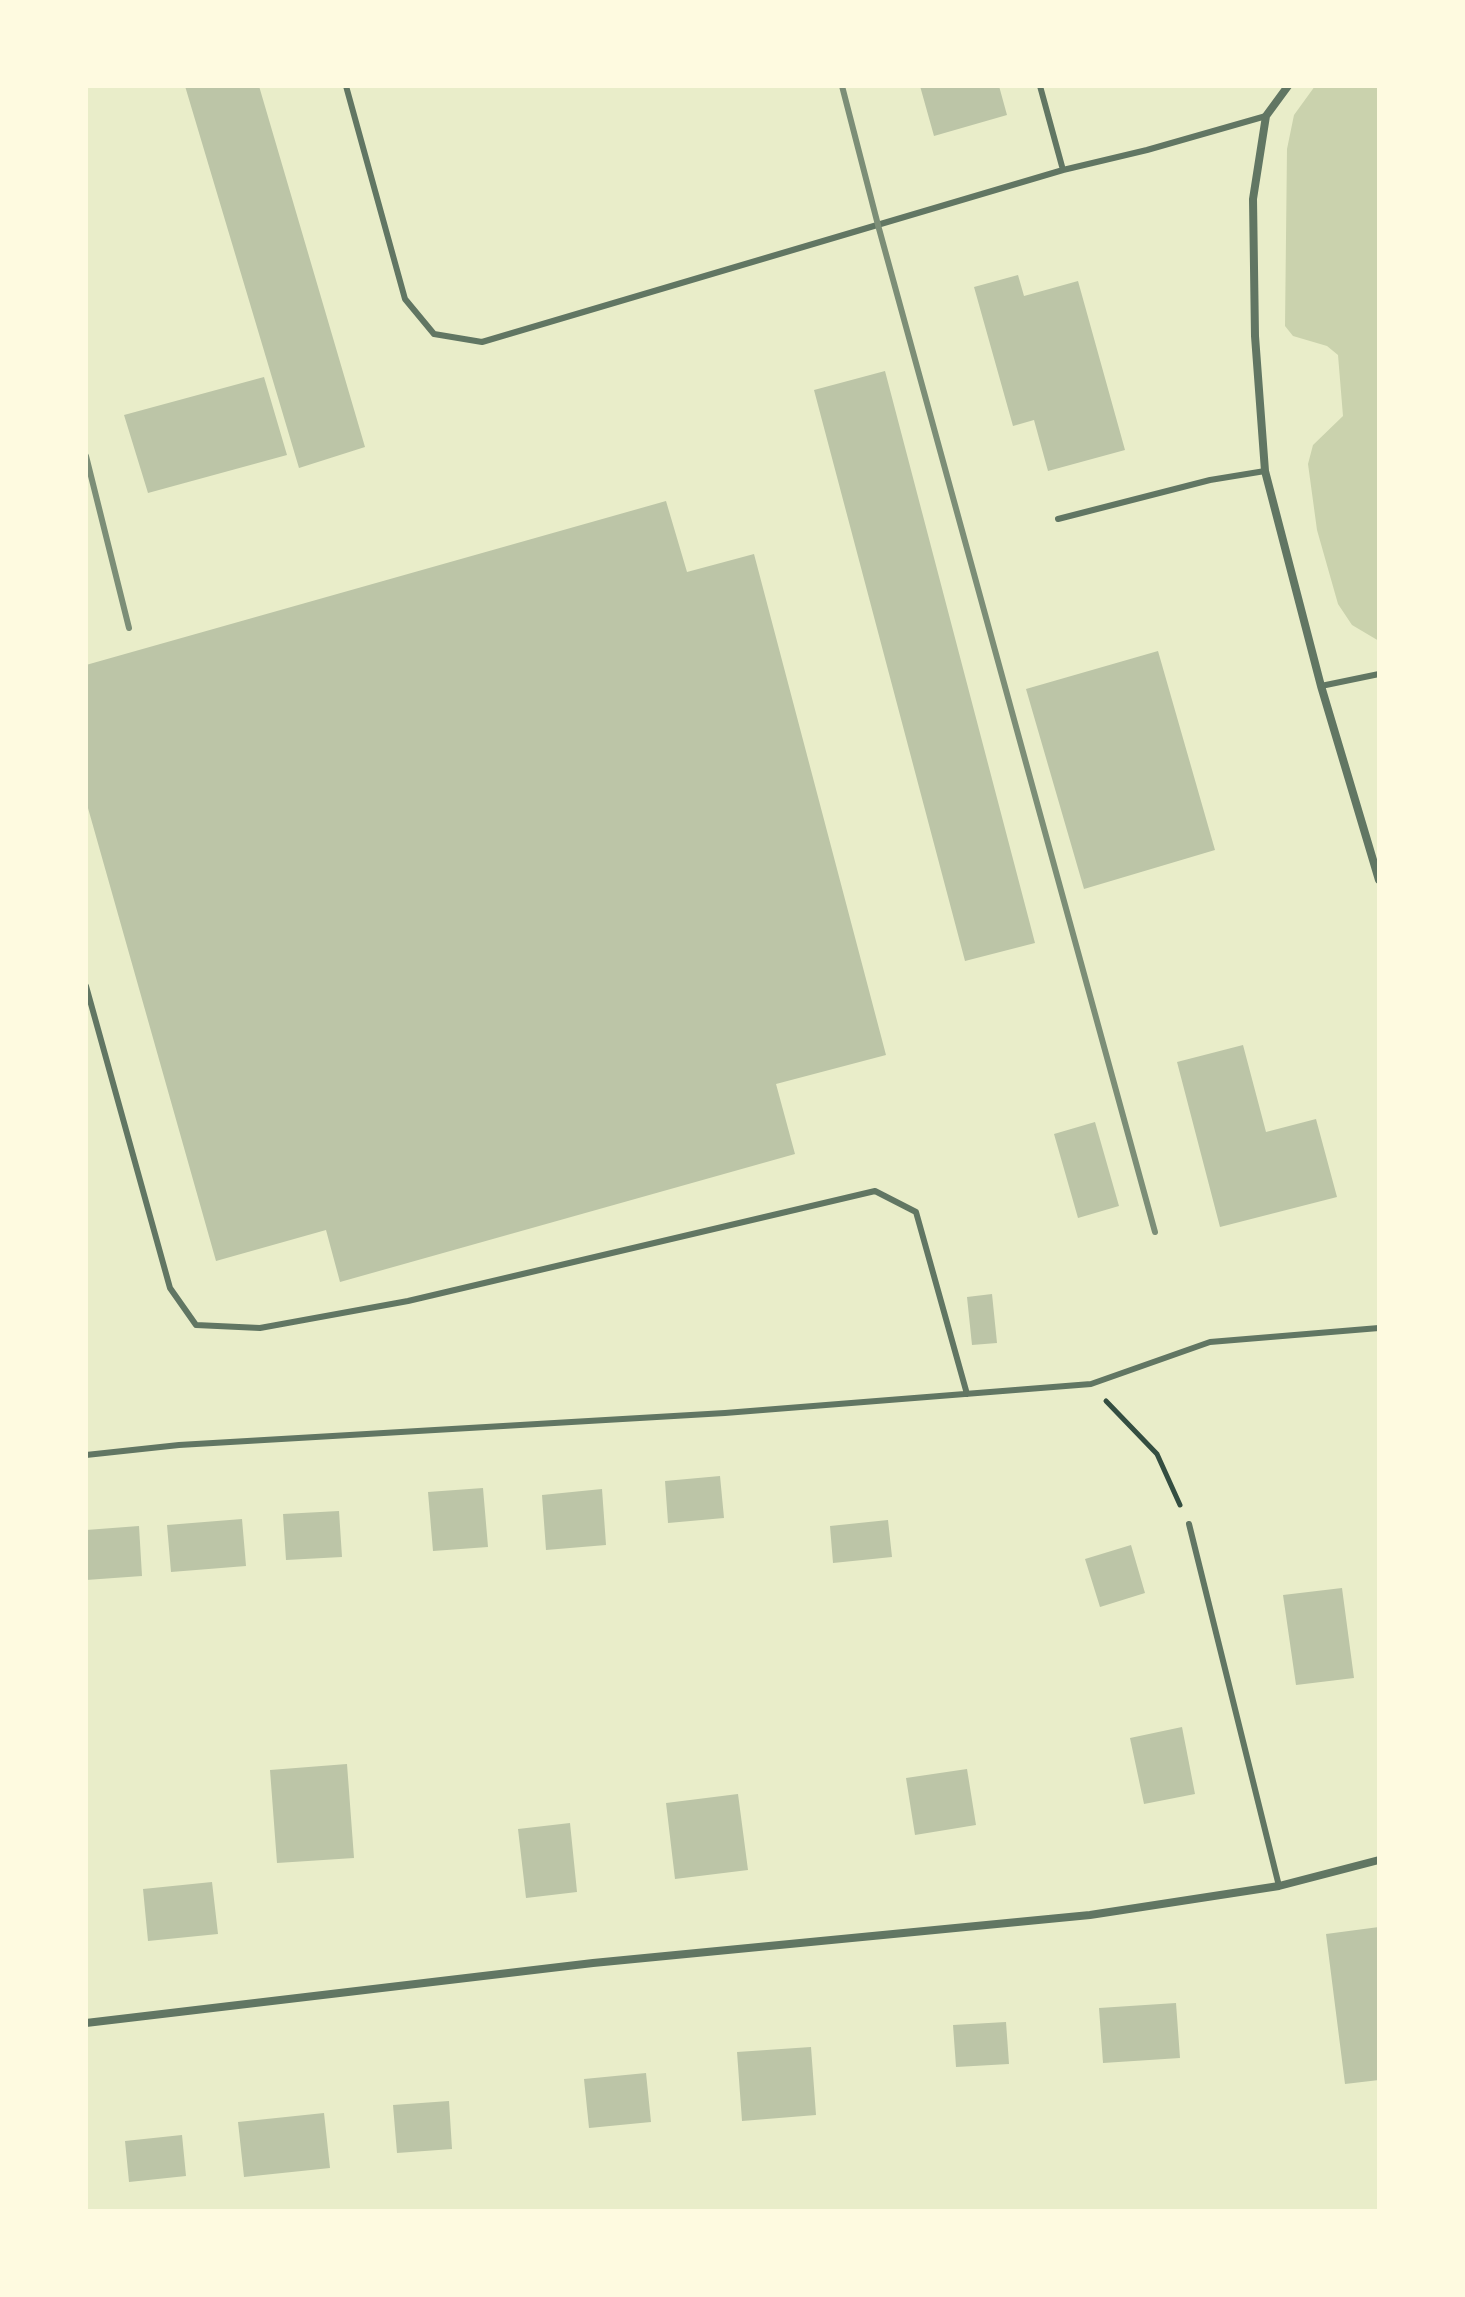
<!DOCTYPE html>
<html>
<head>
<meta charset="utf-8">
<style>
  body { margin:0 }
  #map { position:relative; width:1465px; height:2297px; overflow:hidden; background:#e9edc9; font-family:Helvetica,sans-serif }
  canvas { display:block }
  .frame { position:absolute; inset:0; border:88px solid #fefae0; pointer-events:none }
</style>
</head>
<body>
<div id="map">
<canvas width="1465" height="2297"></canvas>
<div class="frame"></div>
</div>
<script>
const c = document.querySelector('canvas').getContext('2d');
c.lineJoin = 'round';
function fill(path, color) { c.fillStyle = color; c.fill(path, 'evenodd'); }
const shape = rows => new Path2D(rows.map(r => 'M' + r).join(''));
function strokePath(path, color, width, dash) { c.strokeStyle = color; c.lineWidth = width; c.lineCap = dash ? 'butt' : 'round'; c.setLineDash(dash || []); c.stroke(path); }
fill(shape([
  [1315,86,1379,86,1379,641,1352,625,1338,604,1317,530,1308,464,1313,445,1343,416,1338,355,1327,346,1293,336,1285,326,1287,149,1294,115]
]), '#cad2ad');
fill(shape([
  [185,86,259,86,365,447,299,468],
  [920,86,999,86,1007,115,934,136],
  [1018,275,1024,296,1078,281,1125,450,1048,471,1034,420,1013,426,974,287],
  [885,371,1035,943,965,961,814,390],
  [264,377,287,455,148,493,124,415],
  [666,501,687,572,754,554,886,1055,776,1084,795,1154,340,1282,326,1230,216,1261,86,801,86,665],
  [1158,651,1215,850,1084,889,1026,689],
  [1243,1045,1266,1132,1316,1119,1337,1197,1220,1227,1177,1062],
  [1095,1122,1119,1206,1078,1218,1054,1134],
  [992,1294,997,1343,972,1345,967,1297],
  [720,1476,724,1518,668,1523,665,1481],
  [483,1488,488,1547,433,1551,428,1492],
  [602,1489,606,1545,546,1550,542,1495],
  [339,1511,342,1557,286,1560,283,1514],
  [242,1519,246,1566,171,1572,167,1525],
  [888,1520,892,1557,833,1563,830,1526],
  [139,1526,142,1576,86,1580,86,1530],
  [1131,1545,1145,1593,1100,1607,1085,1559],
  [1342,1588,1354,1678,1296,1685,1283,1595],
  [1182,1727,1195,1794,1144,1804,1130,1738],
  [347,1764,354,1858,277,1863,270,1770],
  [967,1769,976,1825,915,1835,906,1778],
  [738,1794,748,1870,675,1879,666,1803],
  [570,1823,577,1892,526,1898,518,1829],
  [212,1882,218,1934,148,1941,143,1889],
  [1379,1927,1379,2080,1345,2084,1326,1934],
  [1176,2003,1180,2058,1103,2063,1099,2008],
  [1006,2022,1009,2064,956,2067,953,2025],
  [811,2047,816,2115,742,2121,737,2052],
  [646,2073,651,2122,589,2128,584,2079],
  [449,2101,452,2149,397,2153,393,2105],
  [324,2113,330,2168,244,2177,238,2122],
  [182,2135,186,2176,129,2182,125,2141]
]), '#bcc5a7');
strokePath(shape([
  [1106,1401,1157,1454,1180,1505]
]), '#344e41', 5);
strokePath(shape([
  [346,86,405,299,434,334,482,342,1063,170,1147,150,1266,116],
  [1040,86,1063,170],
  [1058,519,1210,480,1265,471],
  [1321,686,1379,674],
  [86,986,170,1288,196,1325,260,1328,408,1301,875,1191,916,1212,967,1394],
  [86,1455,179,1445,725,1413,1091,1384,1210,1342,1379,1328],
  [1189,1524,1279,1886]
]), '#617663', 6);
strokePath(shape([
  [1288,86,1266,116,1253,199,1255,336,1265,471,1321,686,1379,880],
  [86,2023,593,1963,1090,1915,1279,1886,1379,1860]
]), '#617663', 8);
strokePath(shape([
  [842,86,878,225,1155,1232],
  [86,456,129,628]
]), '#7c8e77', 6);
</script>
</body>
</html>
